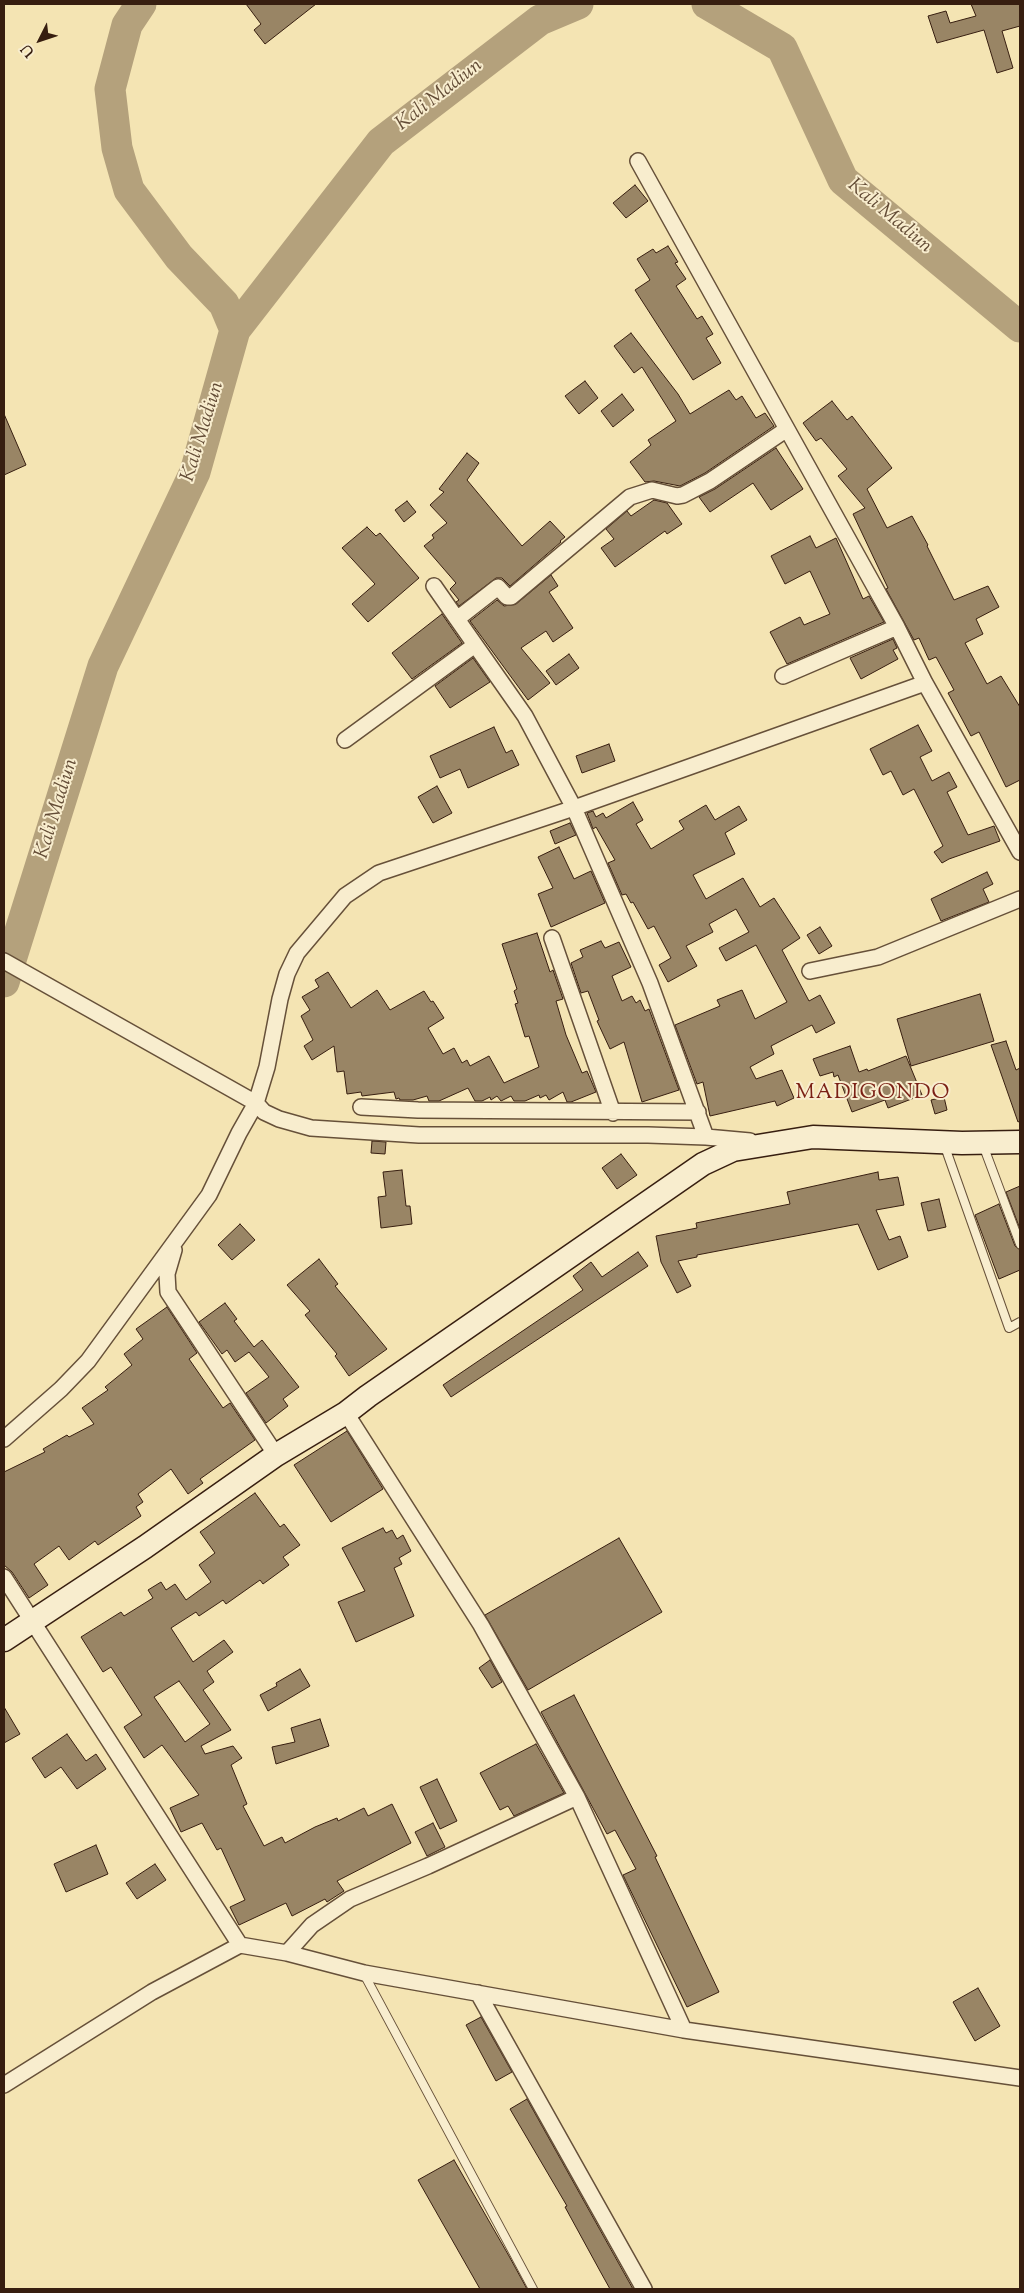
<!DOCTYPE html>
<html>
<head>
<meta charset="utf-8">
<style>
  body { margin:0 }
  #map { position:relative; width:1024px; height:2293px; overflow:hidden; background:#f4e4b3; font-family:"Sorts Mill Goudy",serif }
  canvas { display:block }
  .frame { position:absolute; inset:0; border:5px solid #371e10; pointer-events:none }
  .north { position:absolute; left:15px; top:15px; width:50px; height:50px; -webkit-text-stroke:4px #f8edce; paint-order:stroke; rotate:229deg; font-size:14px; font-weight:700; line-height:20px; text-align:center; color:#371e10 }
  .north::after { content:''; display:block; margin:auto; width:18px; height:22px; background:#371e10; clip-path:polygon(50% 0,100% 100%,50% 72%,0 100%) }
</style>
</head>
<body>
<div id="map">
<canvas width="1024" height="2293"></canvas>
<div class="frame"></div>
<div class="north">U</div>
</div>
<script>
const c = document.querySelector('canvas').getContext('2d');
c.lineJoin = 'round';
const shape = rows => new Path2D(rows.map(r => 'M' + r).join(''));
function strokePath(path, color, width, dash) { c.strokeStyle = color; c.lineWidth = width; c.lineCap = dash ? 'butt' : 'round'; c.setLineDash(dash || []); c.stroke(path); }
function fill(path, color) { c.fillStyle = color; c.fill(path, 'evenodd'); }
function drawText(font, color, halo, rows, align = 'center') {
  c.font = font + ' "Sorts Mill Goudy",serif'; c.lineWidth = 4; c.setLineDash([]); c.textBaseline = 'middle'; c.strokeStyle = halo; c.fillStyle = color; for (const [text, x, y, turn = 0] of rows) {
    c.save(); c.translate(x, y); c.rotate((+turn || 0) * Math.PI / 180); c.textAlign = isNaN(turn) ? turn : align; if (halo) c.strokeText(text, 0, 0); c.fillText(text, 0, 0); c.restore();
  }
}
strokePath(shape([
  [141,4,127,25,110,89,117,148,129,190,179,257,224,304,235,330],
  [707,4,782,48,843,180,1020,327],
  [4,982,103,666,195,472,235,330,381,142,540,20,578,4]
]), '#b4a17c', 31);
const building = shape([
  [246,4,316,4,265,44,254,30,261,24,246,4],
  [971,4,1020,4,1020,26,1002,31,1013,68,997,73,984,30,937,43,928,16,946,11,950,23,976,16,971,4],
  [635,185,648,201,626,218,613,203,635,185],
  [668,246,678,262,675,263,686,279,676,286,697,319,702,316,713,334,706,338,721,363,693,380,635,290,650,280,637,259,653,249,656,253,668,246],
  [631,333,678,394,690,414,729,390,736,400,742,396,756,418,765,413,774,426,705,473,680,486,654,481,645,482,630,462,651,445,648,440,676,421,642,367,634,373,614,346,631,333],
  [585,381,598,398,579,414,565,396,585,381],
  [622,394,634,410,613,427,601,411,622,394],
  [832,401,847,420,852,416,892,468,867,489,887,528,912,516,928,545,927,546,954,600,988,586,999,607,976,619,983,634,965,643,987,684,1001,676,1020,707,1020,780,1006,787,979,732,971,736,962,719,948,693,954,690,936,657,929,660,919,638,914,640,886,589,888,588,853,514,865,508,838,476,847,469,821,438,816,441,803,423,832,401],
  [4,414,26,465,4,475,4,414],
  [776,448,803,489,771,510,753,483,710,512,699,497,715,489,776,448],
  [467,453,479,463,467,480,522,546,550,521,565,537,560,541,561,542,510,586,502,578,496,578,459,606,456,602,459,600,450,589,456,583,424,546,434,538,432,535,447,523,430,505,444,492,439,489,467,453],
  [654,500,667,503,682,524,667,534,665,531,615,567,601,548,614,539,606,529,627,511,631,516,654,500],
  [407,501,416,512,404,522,395,510,407,501],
  [367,527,376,536,380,533,419,578,368,622,352,604,375,584,342,548,367,527],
  [810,536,816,548,836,538,863,599,869,596,884,622,787,664,770,632,800,617,804,625,830,614,810,571,785,584,771,556,810,536],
  [551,575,558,586,549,592,573,628,553,642,546,631,521,648,550,683,528,700,470,621,497,600,504,606,516,604,551,575],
  [442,614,462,643,412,679,392,653,442,614],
  [893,639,897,648,893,650,898,659,861,679,850,658,893,639],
  [569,654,579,668,556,685,546,671,569,654],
  [473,658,490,682,450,708,435,686,473,658],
  [918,725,932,751,920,757,932,781,949,772,957,787,947,792,968,835,994,826,1000,841,949,859,942,863,934,852,943,846,914,789,903,795,891,771,883,775,870,749,918,725],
  [494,727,506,753,512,750,519,765,468,788,460,769,440,778,430,756,494,727],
  [609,744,615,761,582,773,576,756,609,744],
  [437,786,452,813,433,823,418,797,437,786],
  [633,802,643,820,636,824,651,849,684,829,679,821,706,805,715,820,739,806,747,820,725,833,735,854,693,875,706,899,743,878,760,907,774,898,800,938,782,950,809,1001,820,995,835,1023,816,1033,812,1025,771,1046,774,1054,750,1067,756,1079,782,1070,794,1098,777,1106,775,1101,710,1116,703,1082,697,1084,675,1025,720,1006,717,1000,742,990,755,1019,787,1002,756,945,726,961,719,948,749,932,736,909,709,924,713,932,686,946,697,966,668,982,659,965,671,958,654,926,648,929,633,902,631,903,626,894,622,895,608,863,615,860,596,827,593,829,587,813,593,811,596,817,603,813,606,818,633,802],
  [570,823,576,835,555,844,550,831,570,823],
  [559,847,574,879,591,871,605,903,551,927,538,894,553,888,538,857,559,847],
  [987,872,993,884,983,889,989,902,941,921,931,899,987,872],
  [820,927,832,946,819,954,807,935,820,927],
  [537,933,550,972,553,970,563,999,556,1001,566,1035,582,1073,587,1071,596,1092,571,1102,567,1102,563,1092,549,1100,546,1095,540,1098,539,1095,525,1101,514,1101,511,1096,501,1101,497,1096,491,1100,490,1097,482,1101,475,1101,468,1088,439,1101,429,1101,427,1096,413,1100,400,1100,399,1098,396,1099,394,1092,362,1096,361,1092,347,1094,344,1071,337,1072,334,1046,312,1060,304,1046,313,1040,301,1016,310,1010,302,997,319,987,315,980,328,972,351,1008,377,990,390,1010,424,991,431,1002,433,1001,444,1018,428,1028,443,1054,454,1048,462,1063,467,1060,470,1066,489,1056,504,1083,539,1067,529,1036,525,1037,515,1004,518,1003,514,991,517,989,502,944,537,933],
  [601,941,605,948,619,942,631,967,612,976,622,1001,632,996,636,1003,640,1000,645,1011,649,1009,679,1090,642,1102,624,1042,610,1049,597,1021,599,1020,588,991,581,993,571,963,583,957,580,950,601,941],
  [980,994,994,1041,911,1066,897,1019,980,994],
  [1006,1041,1016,1070,1020,1068,1020,1121,1018,1122,991,1045,1006,1041],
  [850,1046,859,1072,867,1069,868,1071,906,1056,922,1095,888,1108,885,1100,852,1112,838,1075,834,1077,833,1072,820,1076,813,1059,850,1046],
  [944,1097,947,1110,935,1114,931,1100,944,1097],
  [372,1141,386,1142,385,1154,371,1153,372,1141],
  [621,1154,637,1175,617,1189,602,1168,621,1154],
  [402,1170,406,1206,410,1206,412,1224,381,1228,378,1197,386,1196,383,1172,402,1170],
  [878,1172,879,1180,898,1177,904,1205,876,1210,889,1240,900,1236,908,1257,878,1270,858,1224,697,1255,697,1257,678,1261,691,1286,677,1293,661,1262,656,1236,697,1228,696,1223,790,1204,787,1192,878,1172],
  [1020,1186,1020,1229,1006,1192,1020,1186],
  [939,1199,946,1227,928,1231,921,1203,939,1199],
  [999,1204,1015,1246,1020,1250,1020,1270,999,1279,975,1215,999,1204],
  [240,1224,255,1240,232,1260,218,1245,240,1224],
  [638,1252,648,1266,451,1397,443,1385,583,1290,573,1276,591,1262,602,1277,638,1252],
  [319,1259,338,1284,335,1286,387,1349,349,1376,335,1356,337,1354,305,1315,310,1311,287,1285,319,1259],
  [225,1303,237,1319,234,1321,254,1347,262,1340,299,1387,283,1399,288,1406,266,1423,246,1393,269,1377,249,1352,235,1362,227,1350,222,1354,199,1322,225,1303],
  [167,1307,197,1353,189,1359,223,1408,230,1403,255,1440,200,1479,203,1483,188,1494,171,1469,138,1494,143,1502,136,1507,141,1516,98,1545,95,1541,69,1560,59,1546,34,1564,48,1585,29,1598,12,1572,4,1565,4,1472,45,1452,43,1449,67,1435,69,1437,94,1424,82,1408,108,1390,105,1387,132,1365,124,1354,143,1339,136,1329,167,1307],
  [347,1431,383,1489,331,1522,294,1465,347,1431],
  [255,1493,280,1527,284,1524,300,1545,283,1557,289,1565,263,1584,260,1580,226,1604,223,1600,199,1616,196,1612,171,1628,193,1662,224,1640,233,1652,207,1671,214,1682,203,1690,231,1730,201,1746,205,1754,233,1746,242,1758,231,1765,247,1804,243,1806,264,1846,282,1837,285,1843,315,1827,337,1818,338,1821,364,1808,368,1816,392,1804,411,1843,337,1881,344,1891,327,1902,325,1899,292,1916,286,1903,239,1925,230,1907,245,1900,221,1848,217,1850,202,1823,181,1832,170,1808,199,1795,162,1745,144,1758,124,1727,142,1715,111,1667,103,1672,81,1637,121,1612,124,1616,153,1598,148,1590,161,1582,166,1590,175,1584,186,1600,211,1582,199,1565,215,1553,200,1532,255,1493],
  [179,1681,210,1724,185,1742,154,1697,179,1681],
  [383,1528,386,1533,392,1530,397,1539,403,1535,411,1551,399,1558,402,1564,394,1568,414,1616,356,1642,338,1602,365,1591,342,1548,383,1528],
  [619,1538,662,1612,528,1690,485,1615,619,1538],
  [490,1660,502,1682,492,1688,479,1668,490,1660],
  [300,1669,310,1686,268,1711,260,1695,277,1686,276,1683,300,1669],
  [574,1695,657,1856,655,1857,719,1992,687,2007,623,1875,636,1869,615,1830,607,1834,541,1712,574,1695],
  [4,1707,20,1734,4,1743,4,1707],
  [320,1719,329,1746,276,1764,272,1747,295,1742,291,1728,320,1719],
  [67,1734,86,1761,96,1754,106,1769,77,1789,61,1767,45,1778,32,1758,67,1734],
  [536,1744,564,1793,514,1816,508,1806,500,1810,480,1773,536,1744],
  [437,1779,457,1821,440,1829,420,1787,437,1779],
  [433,1823,445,1847,427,1856,415,1832,433,1823],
  [96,1845,108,1874,66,1892,54,1864,96,1845],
  [155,1864,166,1880,137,1899,126,1883,155,1864],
  [978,1988,1000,2026,975,2041,953,2002,978,1988],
  [481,2017,512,2072,496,2081,466,2025,481,2017],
  [527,2099,633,2289,610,2289,600,2271,565,2207,567,2206,510,2109,527,2099],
  [454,2160,509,2256,527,2289,480,2289,418,2180,454,2160]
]);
fill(building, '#998565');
strokePath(building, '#371e10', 1);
const service = shape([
  [944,1144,1009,1328,1020,1322],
  [983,1145,1020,1244],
  [364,1974,533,2289]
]);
const minor = shape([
  [638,161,897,627,925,683,1020,852],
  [434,586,457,619],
  [783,676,897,627],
  [345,740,475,645],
  [552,938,613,1113],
  [4,961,256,1103,264,1112,279,1119,311,1128,419,1135,648,1135,706,1137,750,1141],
  [810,971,878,957,1020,899],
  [361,1107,418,1110,698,1112],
  [706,1137,650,983,574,808,525,716,457,619,498,587,507,597,511,597,630,497,652,490,677,496,683,495,710,481,787,429],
  [174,1250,167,1274,168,1292,276,1455],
  [4,1439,61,1389,88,1361,209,1195,239,1133,256,1103,267,1067,280,999,287,974,297,953,345,896,379,873,574,808,925,683],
  [4,1577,240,1945,287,1953,364,1973,684,2030,1020,2078],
  [577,1797,684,2030],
  [287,1953,312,1925,350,1899,428,1866,577,1797,481,1625,346,1413],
  [478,1993,644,2289],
  [4,2085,152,1992,240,1945]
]);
const secondary = shape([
  [4,1640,145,1547,276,1455,346,1413,368,1396,703,1164,733,1150,813,1137,962,1143,1020,1142]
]);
strokePath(service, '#665039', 10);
strokePath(minor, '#665039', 18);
strokePath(secondary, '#371e10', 25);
strokePath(service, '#f8edce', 8);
strokePath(minor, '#f8edce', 15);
strokePath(secondary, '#f8edce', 22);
drawText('italic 20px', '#634c36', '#f8edce', [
  ["Kali Madiun",440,96,-38],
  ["Kali Madiun",889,217,40],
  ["Kali Madiun",204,432,-73],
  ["Kali Madiun",58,809,-73]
]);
c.letterSpacing = '1px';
drawText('21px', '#7a1f14', '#f8edce', [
  ["MADIGONDO",873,1094]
]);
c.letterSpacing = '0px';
</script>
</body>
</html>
